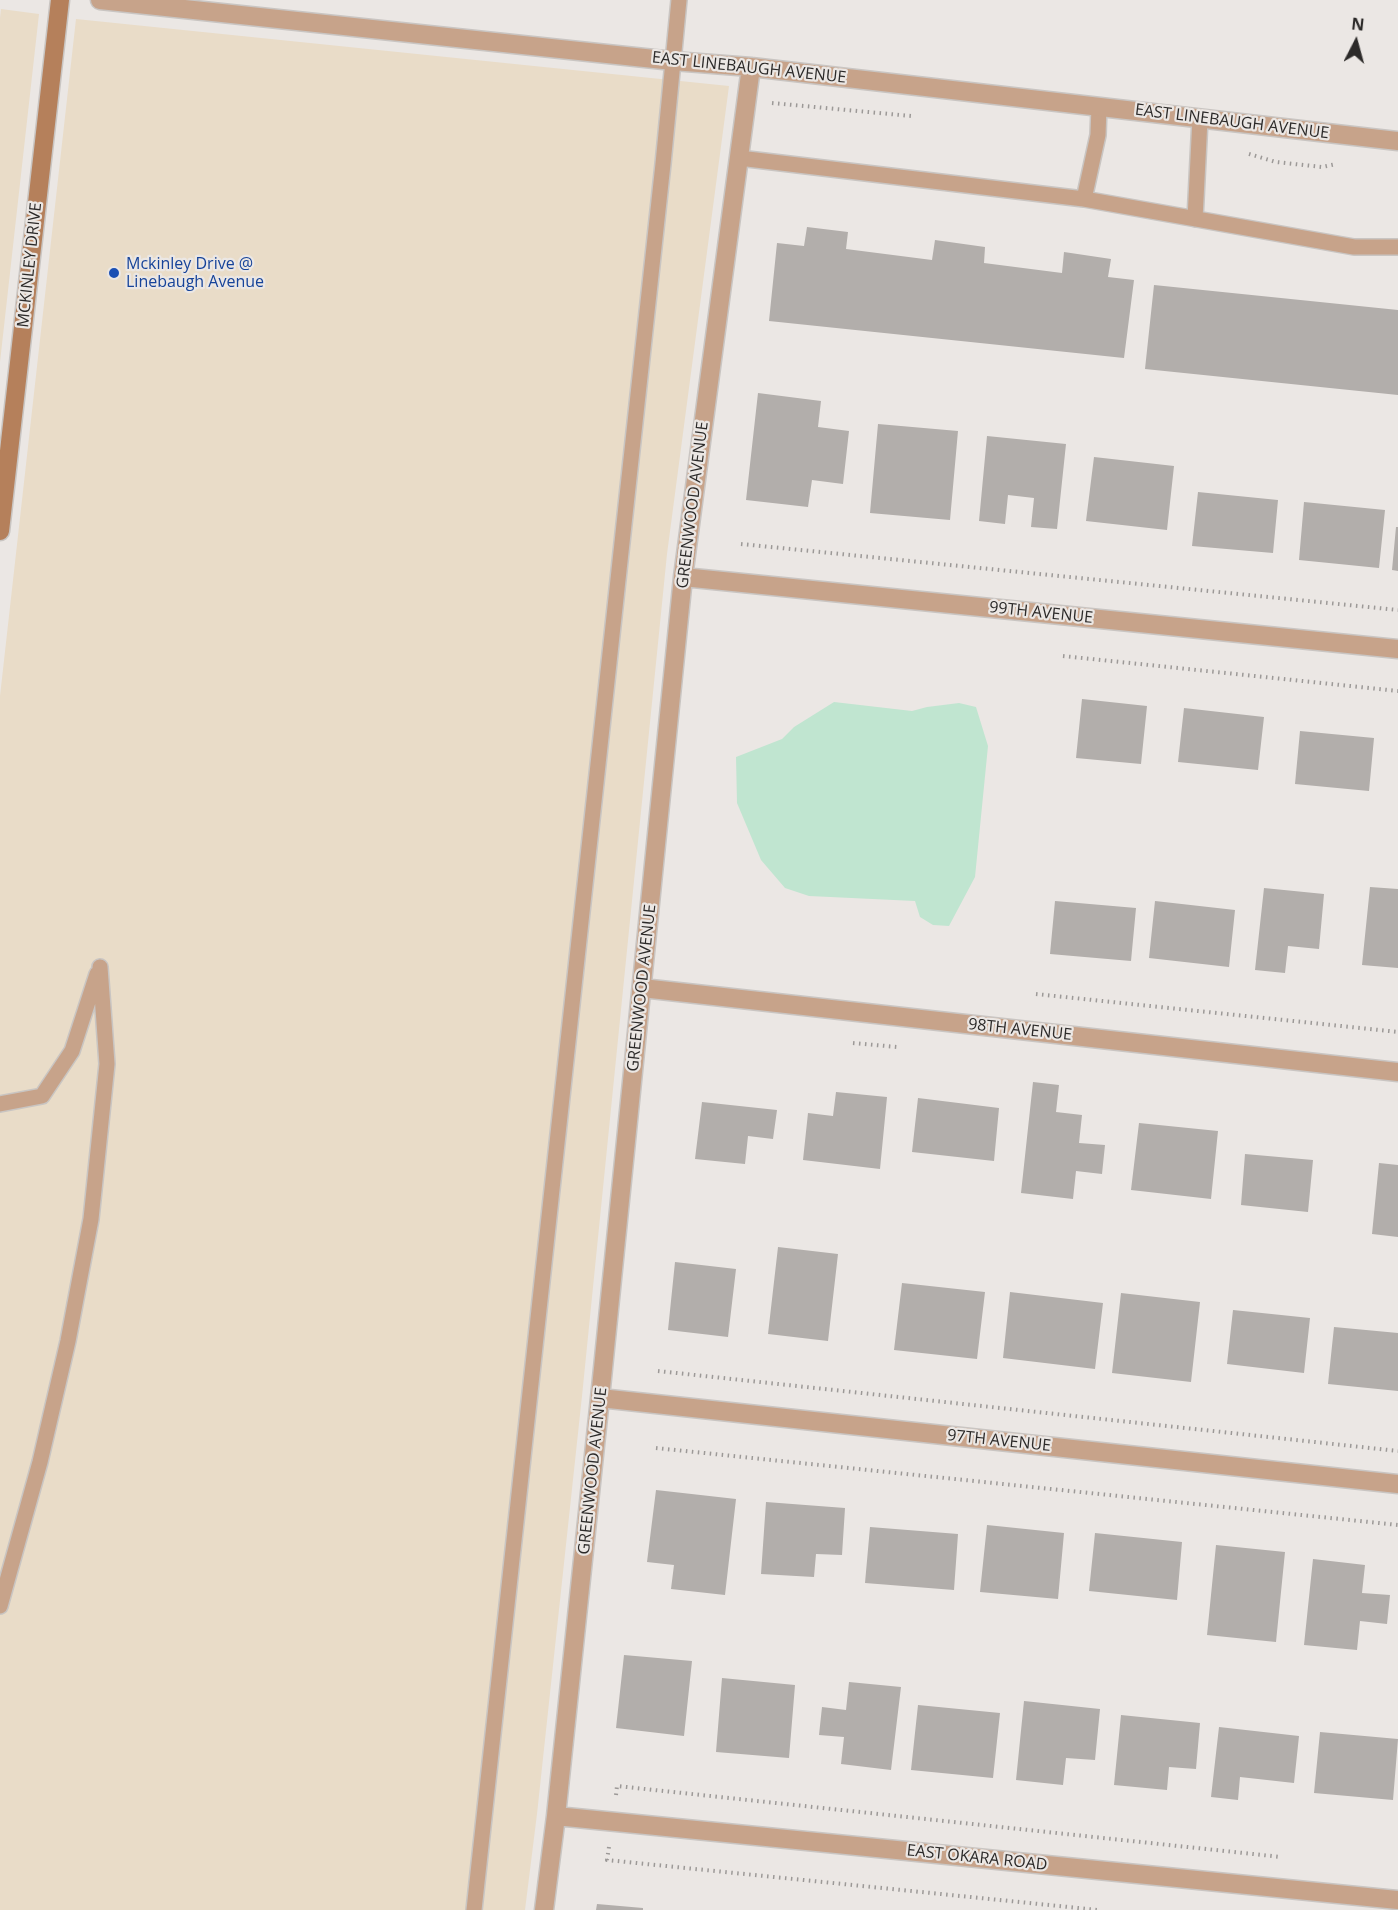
<!DOCTYPE html>
<html>
<head>
<meta charset="utf-8">
<style>
  body { margin:0 }
  #map { position:relative; width:1398px; height:1910px; overflow:hidden; background:#ebe7e4; font-family:"Open Sans",sans-serif }
  canvas { display:block }
  .north { position:absolute; left:1326px; top:12px; width:60px; height:60px; -webkit-text-stroke:4px #ebe7e4; paint-order:stroke; rotate:6deg; font-size:16px; font-weight:700; line-height:24px; text-align:center; color:#2c2a29 }
  .north::after { content:''; display:block; margin:auto; width:21px; height:27px; background:#2c2a29; clip-path:polygon(50% 0,100% 100%,50% 72%,0 100%) }
</style>
</head>
<body>
<div id="map">
<canvas width="1398" height="1910"></canvas>
<div class="north">N</div>
</div>
<script>
const c = document.querySelector('canvas').getContext('2d');
c.lineJoin = 'round';
function fill(path, color) { c.fillStyle = color; c.fill(path, 'evenodd'); }
const shape = rows => new Path2D(rows.map(r => 'M' + r).join(''));
function strokePath(path, color, width, dash) { c.strokeStyle = color; c.lineWidth = width; c.lineCap = dash ? 'butt' : 'round'; c.setLineDash(dash || []); c.stroke(path); }
function drawText(font, color, halo, rows, align = 'center') {
  c.font = font + ' "Open Sans",sans-serif'; c.lineWidth = 4.5; c.setLineDash([]); c.textBaseline = 'middle'; c.strokeStyle = halo; c.fillStyle = color; for (const [text, x, y, turn = 0] of rows) {
    c.save(); c.translate(x, y); c.rotate((+turn || 0) * Math.PI / 180); c.textAlign = isNaN(turn) ? turn : align; if (halo) c.strokeText(text, 0, 0); c.fillText(text, 0, 0); c.restore();
  }
}
fill(shape([
  [1,9,39,14,0,362,0,18],
  [76,19,729,86,667,554,582,1396,537,1814,525,1910,0,1910,0,696]
]), '#e9dcc8');
fill(shape([
  [834,702,912,711,927,707,959,703,976,707,988,746,975,877,949,926,933,925,920,917,915,901,809,896,785,888,761,860,737,803,736,757,782,739,794,727]
]), '#c0e5d0');
fill(shape([
  [807,227,848,232,846,249,932,260,935,240,985,247,984,263,1062,273,1064,252,1111,259,1108,277,1134,280,1124,358,769,321,777,243,804,246],
  [1154,285,1398,310,1398,395,1145,369],
  [758,393,821,401,818,427,849,431,843,484,812,480,808,507,746,500],
  [878,424,958,431,950,520,870,513],
  [987,436,1066,444,1057,529,1031,527,1034,498,1008,495,1005,524,979,521],
  [1094,457,1174,466,1167,530,1086,521],
  [1198,492,1278,500,1273,553,1192,546],
  [1304,502,1385,510,1379,568,1299,560],
  [1396,527,1398,527,1398,571,1392,570],
  [1082,699,1147,706,1141,764,1076,758],
  [1184,708,1264,717,1258,770,1178,762],
  [1300,731,1374,738,1369,791,1295,784],
  [1370,887,1398,889,1398,968,1362,965],
  [1264,888,1324,894,1319,949,1288,946,1285,973,1255,970],
  [1055,901,1136,908,1131,961,1050,954],
  [1155,901,1235,910,1229,967,1149,958],
  [1033,1082,1059,1085,1056,1112,1082,1115,1079,1143,1105,1145,1102,1174,1076,1171,1073,1199,1021,1193],
  [836,1092,887,1097,880,1169,803,1160,808,1113,833,1116],
  [918,1098,999,1108,994,1161,912,1152],
  [702,1102,777,1110,773,1139,748,1136,745,1164,695,1159],
  [1139,1123,1218,1131,1211,1199,1131,1190],
  [1245,1154,1313,1160,1308,1212,1241,1205],
  [1379,1163,1398,1165,1398,1237,1372,1234],
  [778,1247,838,1254,828,1341,768,1334],
  [675,1262,736,1269,728,1337,668,1330],
  [902,1283,985,1292,977,1359,894,1350],
  [1010,1292,1103,1303,1095,1369,1003,1358],
  [1121,1293,1200,1302,1191,1382,1112,1373],
  [1233,1310,1310,1318,1304,1373,1227,1364],
  [1334,1327,1398,1333,1398,1391,1328,1384],
  [656,1490,736,1499,725,1595,671,1589,674,1565,647,1562],
  [766,1502,845,1508,842,1555,816,1554,814,1577,761,1574],
  [987,1525,1064,1533,1058,1599,980,1592],
  [870,1527,958,1534,954,1590,865,1583],
  [1095,1533,1182,1542,1177,1600,1089,1591],
  [1216,1545,1285,1552,1276,1642,1207,1635],
  [1313,1559,1365,1565,1362,1593,1390,1595,1387,1624,1360,1621,1357,1650,1304,1645],
  [624,1655,692,1661,684,1736,616,1728],
  [722,1678,795,1685,789,1758,716,1752],
  [849,1682,901,1687,891,1770,841,1764,844,1737,819,1735,822,1707,846,1710],
  [1024,1701,1100,1709,1095,1760,1066,1758,1063,1785,1016,1780],
  [918,1705,1000,1713,993,1778,911,1770],
  [1121,1715,1200,1723,1196,1769,1169,1767,1167,1790,1114,1785],
  [1219,1727,1299,1736,1294,1783,1240,1777,1238,1800,1211,1797],
  [1320,1732,1398,1739,1393,1800,1314,1793],
  [597,1904,643,1908,643,1910,596,1910]
]), '#b2aeab');
const lane = shape([
  [739,158,1084,199,1354,247,1398,247],
  [1084,199,1098,135,1099,107],
  [1195,219,1200,119],
  [0,1104,42,1096,72,1051,97,974],
  [0,1606,40,1462,68,1341,91,1219,107,1064,100,967],
  [474,1910,663,164,679,0]
]);
const street = shape([
  [100,0,673,61,751,67,1398,141],
  [683,577,1398,649],
  [642,988,1398,1072],
  [600,1398,1398,1484],
  [556,1816,1398,1900],
  [544,1910,556,1816,600,1398,683,577,751,67]
]);
const secondary = shape([
  [0,531,60,0]
]);
strokePath(lane, '#c9c5c2', 18);
strokePath(street, '#c9c5c2', 21);
strokePath(secondary, '#c9c5c2', 21);
strokePath(shape([
  [772,103,911,116],
  [1249,154,1276,162,1322,167,1336,164],
  [741,544,1398,610],
  [1063,656,1398,691],
  [1036,994,1398,1032],
  [853,1043,897,1047],
  [658,1371,1398,1451],
  [656,1448,1398,1525],
  [616,1795,617,1786,1281,1857],
  [609,1847,607,1860,1098,1910]
]), '#9c9997', 4, [1.5, 4.5]);
strokePath(lane, '#c7a38a', 15);
strokePath(street, '#c7a38a', 18);
strokePath(secondary, '#b5805b', 18);
for (const [x, y, r, color] of [
  [114,273,6,"#1a4fb4"]
]) { const dot = new Path2D(); dot.arc(x, y, r, 0, 2 * Math.PI); c.fillStyle = color; c.fill(dot); strokePath(dot, '#ebe7e4', 2); }
drawText('16px', '#2c2a29', '#ebe7e4', [
  ["EAST LINEBAUGH AVENUE",749,68,6],
  ["EAST LINEBAUGH AVENUE",1232,122,7],
  ["MCKINLEY DRIVE",30,265,-84],
  ["GREENWOOD AVENUE",693,505,-83],
  ["99TH AVENUE",1041,613,6],
  ["GREENWOOD AVENUE",642,988,-84],
  ["98TH AVENUE",1020,1030,6],
  ["97TH AVENUE",999,1441,6],
  ["GREENWOOD AVENUE",593,1471,-84],
  ["EAST OKARA ROAD",977,1858,6]
]);
drawText('16px', '#164399', '#ebe7e4', [
  ["Mckinley Drive @",126,264],
  ["Linebaugh Avenue",126,282]
], 'left');
</script>
</body>
</html>
